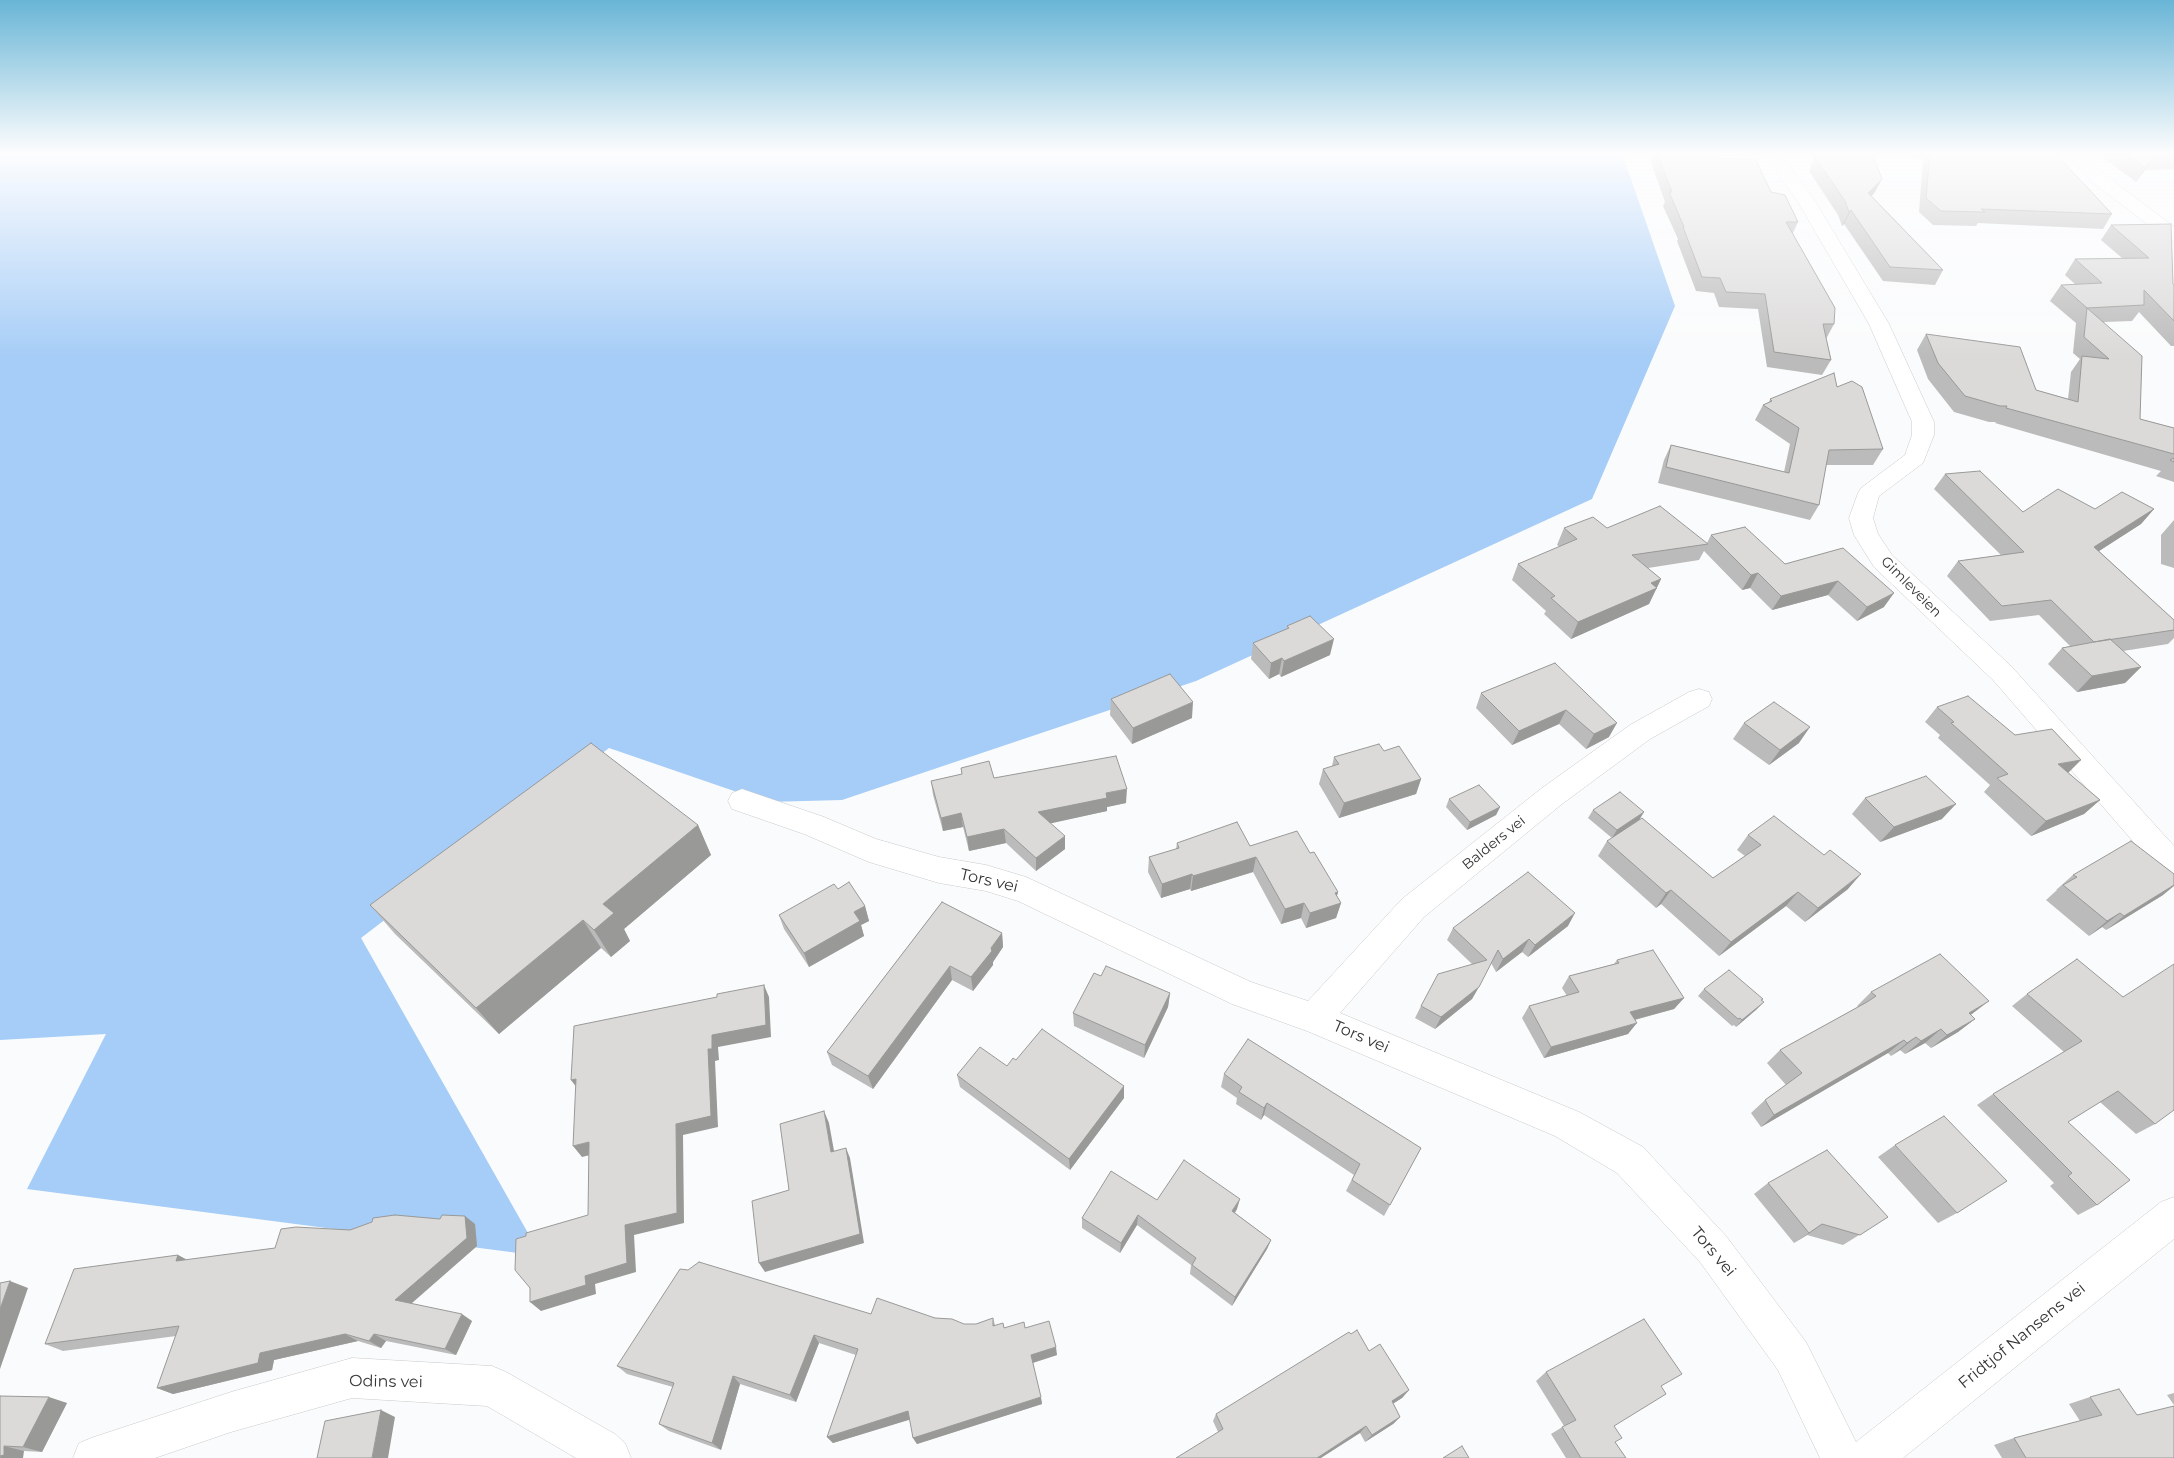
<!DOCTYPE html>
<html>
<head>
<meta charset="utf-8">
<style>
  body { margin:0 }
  canvas { display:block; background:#fafbfc }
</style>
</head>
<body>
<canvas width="2174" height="1458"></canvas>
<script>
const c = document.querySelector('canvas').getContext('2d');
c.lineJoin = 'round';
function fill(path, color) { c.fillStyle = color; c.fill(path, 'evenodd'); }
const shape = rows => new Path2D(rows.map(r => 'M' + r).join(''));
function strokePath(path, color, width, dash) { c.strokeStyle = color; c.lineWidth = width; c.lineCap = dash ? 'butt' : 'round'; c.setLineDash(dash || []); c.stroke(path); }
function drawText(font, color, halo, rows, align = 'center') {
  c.font = font + ' Montserrat,sans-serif'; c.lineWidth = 4; c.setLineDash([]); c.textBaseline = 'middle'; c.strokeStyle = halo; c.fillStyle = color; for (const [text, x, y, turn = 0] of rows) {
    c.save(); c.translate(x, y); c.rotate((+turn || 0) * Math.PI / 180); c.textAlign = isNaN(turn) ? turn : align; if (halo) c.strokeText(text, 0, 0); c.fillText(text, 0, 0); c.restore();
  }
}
fill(shape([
  [0,153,1622,153,1675,306,1592,499,1196,681,842,800,766,802,609,748,361,938,541,1256,27,1189,106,1034,0,1040]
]), '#a6cdf7');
const minor = shape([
  [2066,153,2083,153,2103,173,2174,227,2174,241,2168,240,2091,181,2066,153],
  [1780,160,1786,161,1815,201,1889,324,1934,422,1934,435,1923,463,1879,496,1873,518,1878,534,1892,555,2011,666,2174,846,2174,880,2163,876,1993,680,1874,567,1854,535,1849,518,1858,493,1861,488,1905,455,1912,435,1912,422,1869,324,1798,202,1772,165,1774,161,1780,160],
  [1699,689,1709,692,1712,699,1709,706,1650,739,1562,804,1424,917,1340,1013,1579,1112,1643,1147,1726,1236,1806,1342,1856,1442,2161,1202,2174,1197,2174,1239,1903,1458,1820,1458,1778,1370,1700,1262,1617,1173,1555,1136,1307,1031,1232,1004,1018,901,986,891,939,883,869,862,804,834,732,809,728,801,732,793,742,789,824,817,876,839,939,857,986,865,1026,877,1251,982,1308,1001,1402,899,1542,788,1630,725,1689,692,1699,689],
  [352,1358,492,1366,506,1372,615,1434,625,1443,631,1458,576,1458,487,1406,352,1398,231,1432,155,1458,73,1458,79,1443,94,1437,231,1392,352,1358]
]);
strokePath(minor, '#c9cacb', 1);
fill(minor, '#fff');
fill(shape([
  [1654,153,1686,153,1689,156,1771,192,1798,222,1793,233,1834,324,1826,339,1831,360,1822,375,1767,367,1758,309,1719,307,1714,293,1696,291,1677,241,1678,239,1663,206,1665,202,1651,162],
  [1819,153,1872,153,1875,192,1872,196,1943,270,1935,285,1883,281,1844,224,1842,226,1838,215,1809,171,1815,157,1819,154],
  [1912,153,2055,153,2112,214,2103,229,1978,223,1976,226,1933,225,1919,212,1923,159,1914,157],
  [2097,153,2174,153,2174,169,2145,170,2136,182],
  [2171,224,2173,284,2174,285,2174,346,2171,346,2139,312,2132,321,2104,322,2140,419,2174,428,2174,482,2156,476,2161,471,1995,423,1996,422,1989,422,1954,412,1928,379,1917,350,1926,334,2036,390,2068,399,2071,372,2080,359,2073,353,2076,323,2050,301,2061,285,2076,285,2065,275,2075,259,2122,258,2101,240,2111,225],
  [1837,387,1883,449,1873,465,1826,465,1819,505,1810,520,1658,483,1664,460,1671,445,1784,472,1790,444,1755,420,1763,405,1769,402,1770,399],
  [1945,474,2023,512,2095,509,2154,509,2141,524,2099,551,2174,620,2174,638,2168,644,2123,651,2141,667,2125,683,2077,692,2048,664,2062,648,2070,646,2039,615,1990,621,1947,576,1958,561,2001,555,1934,489],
  [2174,520,2174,568,2161,564,2161,535],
  [1564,528,1607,528,1707,543,1711,535,1785,564,1843,548,1884,607,1857,621,1828,595,1772,610,1750,588,1742,590,1704,551,1699,560,1648,568,1661,579,1649,604,1571,639,1544,614,1546,611,1512,580,1518,564,1560,547,1557,545],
  [1287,626,1330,655,1281,677,1279,674,1269,679,1251,659,1253,643,1286,629],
  [1555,663,1609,737,1586,749,1559,724,1512,745,1476,708,1481,693],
  [1111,699,1192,718,1132,744,1110,715],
  [1937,707,2015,735,2068,773,2100,800,2084,814,2031,836,1984,792,1990,785,1938,738,1940,735,1925,722],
  [1744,723,1799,743,1769,765,1733,739],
  [1334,757,1421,779,1416,794,1339,818,1319,784,1323,769,1332,766],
  [961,768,994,778,1126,803,1107,807,1107,811,1050,823,1065,849,1036,871,1006,843,969,851,963,827,943,831,933,795,931,781,962,774],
  [1865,798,1942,819,1880,842,1852,814],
  [1449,799,1500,807,1496,815,1467,830,1446,807],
  [1593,810,1644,812,1639,820,1713,878,1745,856,1737,850,1748,835,1848,889,1805,922,1786,906,1719,956,1661,904,1656,908,1598,856,1607,841,1612,838,1588,818],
  [698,825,711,855,624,929,630,941,611,957,601,948,499,1034,395,934,370,905],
  [1177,843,1250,846,1310,853,1338,892,1337,896,1341,903,1336,918,1306,928,1301,918,1281,924,1253,872,1191,891,1190,889,1161,898,1148,872,1149,857,1176,849],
  [2073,875,2163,895,2106,930,2102,927,2089,936,2046,900,2057,890,2056,890],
  [838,889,865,906,869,921,861,925,864,936,809,967,784,929,779,915],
  [942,902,1002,933,1003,947,993,962,993,965,973,991,952,980,873,1089,832,1065,827,1052],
  [1568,926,1528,957,1522,952,1496,972,1491,963,1472,999,1435,1029,1415,1018,1421,1006,1472,964,1447,940,1453,928],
  [2077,959,2155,1124,2136,1134,2100,1102,2068,1122,2097,1205,2078,1215,2050,1186,2054,1183,1977,1105,1993,1094,2064,1052,2012,1006,2027,994],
  [1617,960,1684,998,1674,1009,1635,1020,1628,1034,1544,1058,1522,1018,1529,1006,1567,996,1562,988,1569,976,1614,964],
  [1101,976,1170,993,1168,1007,1144,1058,1074,1026,1073,1013],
  [1704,989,1761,1000,1757,1009,1736,1027,1734,1025,1732,1026,1698,996],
  [1871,992,1971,1015,1975,1019,1958,1032,1931,1048,1925,1043,1905,1054,1900,1050,1891,1056,1888,1053,1761,1127,1751,1113,1765,1100,1786,1085,1767,1063,1780,1050,1858,1007,1857,1006],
  [1016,1060,1124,1086,1124,1098,1070,1170,960,1087,957,1075,1007,1066],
  [1224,1074,1421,1148,1384,1216,1346,1191,1354,1175,1264,1115,1261,1120,1236,1104,1237,1098,1221,1087],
  [1895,1145,1957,1213,1938,1223,1878,1157],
  [1768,1183,1888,1217,1843,1245,1807,1235,1794,1243,1754,1194],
  [1157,1200,1237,1209,1235,1213,1271,1240,1267,1249,1232,1306,1190,1274,1191,1265,1137,1225,1120,1253,1082,1228,1082,1218],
  [372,1222,475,1224,477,1246,411,1304,472,1321,456,1355,386,1341,381,1348,358,1341,274,1360,272,1370,173,1394,157,1388,176,1336,63,1351,45,1344,178,1255,187,1260,275,1248,350,1230],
  [871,1314,935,1318,964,1324,976,1324,993,1318,995,1325,1004,1328,1025,1328,1057,1355,1033,1363,1042,1404,917,1444,913,1438,910,1419,833,1443,827,1437,856,1355,819,1343,796,1402,740,1384,721,1450,669,1431,659,1424,673,1387,627,1374,617,1366],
  [1351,1334,1409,1390,1402,1398,1393,1403,1400,1417,1393,1424,1365,1442,1360,1433,1218,1432,1213,1421,1216,1414],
  [1546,1372,1661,1387,1614,1426,1615,1442,1626,1458,1566,1458,1551,1434,1564,1426,1536,1381],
  [2174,1393,2174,1405,2167,1395],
  [0,1396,67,1403,42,1452,24,1451,0,1458],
  [2090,1397,2137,1415,2174,1458,2002,1458,1994,1445,2014,1438,2080,1421,2069,1404]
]), '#bcbbbb');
fill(shape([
  [2154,157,2145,170,2136,182,2145,168],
  [1882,179,1875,192,1861,206,1868,193],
  [1851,210,1844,224,1842,226,1849,212],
  [2154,509,2141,524,2082,562,2094,547],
  [1758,573,1750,588,1742,590,1751,575],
  [1661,579,1649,604,1571,639,1578,622,1651,583],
  [1838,581,1828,595,1772,610,1781,596],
  [1894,593,1884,607,1857,621,1867,607],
  [1334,639,1330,655,1281,677,1284,661],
  [1282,658,1279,674,1269,679,1271,663],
  [2141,667,2125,683,2077,692,2092,676],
  [1193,702,1192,718,1132,744,1133,728],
  [1566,710,1559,724,1512,745,1519,731],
  [1617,723,1609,737,1586,749,1594,734],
  [1810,727,1799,743,1769,765,1780,750],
  [2081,760,2066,775,2058,764],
  [1421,779,1416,794,1339,818,1344,803],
  [1127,789,1126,803,1107,807,1107,811,1039,826,1038,812,1106,793],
  [2100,800,2084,814,2031,836,2046,821],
  [1956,804,1942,819,1880,842,1894,827],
  [1500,807,1496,815,1467,830,1470,822],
  [1644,812,1639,820,1612,838,1617,830],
  [961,813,963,827,943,831,941,818],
  [698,825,711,855,624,929,630,941,611,957,594,930,603,904],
  [1004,829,1006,843,969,851,967,837],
  [1065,836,1065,849,1036,871,1036,858],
  [1256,857,1253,872,1191,891,1193,876],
  [1192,874,1190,889,1161,898,1162,884],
  [1861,874,1848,889,1805,922,1818,908],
  [2174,885,2174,886,2163,895,2106,930,2124,916],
  [1671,890,1661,904,1656,908,1666,893],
  [1338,892,1334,905,1341,903,1336,918,1306,928,1310,913,1335,893],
  [1798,892,1786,906,1719,956,1731,942],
  [1304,903,1301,918,1281,924,1285,909],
  [865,906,869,921,861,925,864,936,809,967,804,953,854,912],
  [1575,913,1568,926,1528,957,1535,945],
  [2120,913,2102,927,2089,936,2107,921],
  [583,920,601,948,499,1034,476,1008],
  [1002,933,1003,947,993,962,993,965,973,991,971,977],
  [1529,939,1522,952,1496,972,1503,959],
  [950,966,952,980,873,1089,868,1076],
  [764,985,769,997,771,1037,718,1047,719,1060,715,1061,718,1127,683,1135,684,1223,634,1235,636,1272,595,1284,596,1294,541,1311,530,1302,585,1276,625,1225,676,1124,708,1049,712,1035],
  [1479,987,1472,999,1435,1029,1441,1017],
  [1170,993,1168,1007,1144,1058,1145,1045],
  [1684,998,1674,1009,1622,1023,1630,1012],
  [1989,1001,1972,1014,1952,1026,1969,1013],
  [1764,1002,1757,1009,1736,1027,1742,1020],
  [1975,1019,1958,1032,1931,1048,1947,1035],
  [1637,1023,1628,1034,1544,1058,1551,1047],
  [1941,1029,1925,1043,1905,1054,1921,1041],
  [1916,1037,1900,1050,1891,1056,1907,1043],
  [1904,1040,1888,1053,1761,1127,1774,1115],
  [576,1079,580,1092,571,1080],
  [1124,1086,1124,1098,1070,1170,1069,1159],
  [1267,1103,1264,1115,1261,1120,1264,1108],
  [824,1111,829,1123,836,1162,831,1152],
  [589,1142,598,1153,582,1157,573,1146],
  [846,1148,850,1158,864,1243,765,1272,759,1263],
  [1240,1199,1237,1209,1229,1221,1232,1211],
  [1138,1215,1137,1225,1120,1253,1121,1243],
  [465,1216,475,1224,477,1246,406,1308,395,1300],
  [1822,1224,1807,1235,1794,1243,1809,1233],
  [1271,1240,1267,1249,1232,1306,1235,1297],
  [178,1255,193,1263,176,1261],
  [10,1281,28,1288,0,1369,0,1309],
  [462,1314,472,1321,456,1355,445,1349],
  [345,1334,358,1341,274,1360,272,1370,173,1394,157,1388,260,1353],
  [374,1334,386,1341,381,1348,369,1341],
  [814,1335,819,1343,796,1402,790,1395],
  [1056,1347,1057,1355,1032,1363,1031,1355],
  [733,1376,740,1384,721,1450,712,1443],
  [1409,1390,1402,1398,1385,1409,1392,1401],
  [49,1397,67,1403,42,1452,23,1447],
  [1041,1397,1042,1404,917,1444,913,1438],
  [381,1410,395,1417,388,1458,372,1458],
  [908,1411,912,1419,833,1443,827,1437],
  [1400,1417,1393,1424,1365,1442,1372,1435],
  [1366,1426,1360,1433,1321,1458,1317,1458],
  [4,1446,24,1451,23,1458,0,1458]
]), '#999998');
const building = shape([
  [1657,153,1686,153,1689,156,1756,160,1771,192,1785,195,1798,222,1786,222,1835,308,1834,324,1823,324,1831,360,1774,352,1765,294,1726,292,1720,278,1702,277,1683,227,1684,227,1669,192,1672,192,1657,153],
  [1821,153,1872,153,1882,179,1868,193,1943,270,1890,267,1851,210,1849,212,1845,201,1815,157,1821,153],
  [1930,153,2055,153,2112,214,1981,209,1985,212,1941,211,1926,198,1930,153],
  [2125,153,2174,153,2174,156,2154,157,2145,168,2125,153],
  [2171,224,2173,284,2174,285,2174,321,2144,290,2144,305,2087,308,2142,356,2140,419,2174,428,2174,454,2006,408,2007,406,2000,406,1965,396,1938,363,1926,334,2020,347,2036,390,2078,402,2082,356,2109,359,2084,337,2087,308,2061,285,2102,283,2075,259,2149,258,2111,225,2171,224],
  [1834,373,1837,387,1852,381,1862,387,1883,449,1829,450,1819,505,1666,467,1671,445,1789,473,1799,428,1763,405,1772,401,1770,399,1834,373],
  [2174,458,2174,462,2170,460,2174,458],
  [1980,471,2023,512,2058,489,2095,509,2122,492,2154,509,2094,547,2174,620,2174,630,2094,642,2051,600,2002,606,1958,561,2024,552,1945,474,1980,471],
  [1660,506,1708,544,1632,555,1661,579,1651,583,1657,588,1578,622,1551,598,1555,596,1518,564,1577,539,1564,528,1593,517,1607,528,1660,506],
  [1745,527,1785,564,1843,548,1894,593,1867,607,1838,581,1781,596,1758,573,1751,575,1711,535,1745,527],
  [1310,616,1334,639,1284,661,1282,658,1271,663,1253,643,1289,628,1287,626,1310,616],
  [2110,639,2141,667,2092,676,2062,648,2110,639],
  [1555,663,1617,723,1594,734,1566,710,1519,731,1481,693,1555,663],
  [1170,674,1193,702,1133,728,1111,699,1170,674],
  [1968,696,2015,735,2052,729,2081,760,2058,764,2100,800,2046,821,1997,778,2008,774,1951,723,1954,722,1937,707,1968,696],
  [1774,702,1810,727,1780,750,1744,723,1774,702],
  [591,743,698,825,603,904,614,913,594,930,583,920,476,1008,370,905,591,743],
  [1379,744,1384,751,1399,746,1421,779,1344,803,1323,769,1339,764,1334,757,1379,744],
  [1116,756,1127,789,1106,793,1107,798,1038,812,1065,836,1036,858,1004,829,967,837,961,813,941,818,931,781,962,774,961,768,989,761,994,778,1116,756],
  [1926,776,1956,804,1894,827,1865,798,1926,776],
  [1479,785,1500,807,1470,822,1449,799,1479,785],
  [1620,792,1644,812,1617,830,1593,810,1620,792],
  [1774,816,1824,855,1830,850,1861,874,1818,908,1798,892,1731,942,1671,890,1666,893,1607,841,1642,818,1713,878,1761,845,1748,835,1774,816],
  [1237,822,1250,846,1297,831,1310,853,1314,852,1338,892,1335,893,1341,903,1310,913,1304,903,1285,909,1256,857,1193,876,1192,874,1162,884,1149,857,1179,848,1177,843,1237,822],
  [2131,841,2174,874,2174,885,2124,916,2120,913,2107,921,2063,885,2077,877,2073,875,2131,841],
  [1528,872,1575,913,1535,945,1529,939,1503,959,1498,950,1479,987,1441,1017,1421,1006,1438,974,1487,960,1453,928,1528,872],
  [849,882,865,906,854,912,860,921,804,953,779,915,834,884,838,889,849,882],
  [942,902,1002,933,991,948,992,951,971,977,950,966,868,1076,827,1052,942,902],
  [1653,950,1684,998,1630,1012,1637,1023,1551,1047,1529,1006,1579,992,1569,976,1619,963,1617,960,1653,950],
  [1940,954,1989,1001,1969,1013,1975,1019,1947,1035,1941,1029,1921,1041,1916,1037,1907,1043,1904,1040,1774,1115,1765,1100,1802,1073,1780,1050,1867,1002,1876,996,1871,992,1940,954],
  [2077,959,2123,997,2174,964,2174,1110,2155,1124,2118,1091,2068,1122,2130,1180,2097,1205,2068,1176,2072,1173,1993,1094,2082,1041,2027,994,2077,959],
  [1106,966,1170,993,1145,1045,1073,1013,1094,973,1101,976,1106,966],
  [1729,970,1763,999,1761,1000,1764,1002,1742,1020,1740,1018,1738,1019,1704,989,1729,970],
  [764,985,766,1025,712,1035,712,1049,708,1049,711,1116,676,1124,677,1213,625,1225,627,1263,585,1276,586,1285,530,1302,530,1288,515,1270,516,1239,526,1236,526,1233,588,1215,589,1142,573,1146,576,1079,571,1080,574,1026,717,997,717,994,764,985],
  [1042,1029,1124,1086,1069,1159,957,1075,980,1047,1007,1066,1013,1058,1016,1060,1042,1029],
  [1248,1039,1421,1148,1390,1205,1352,1180,1360,1164,1267,1103,1264,1108,1239,1092,1242,1087,1224,1074,1248,1039],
  [824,1111,831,1152,846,1148,860,1234,759,1263,752,1201,789,1190,780,1124,824,1111],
  [1944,1116,2007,1181,1957,1213,1895,1145,1944,1116],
  [1827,1150,1888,1217,1860,1235,1822,1224,1809,1233,1768,1183,1827,1150],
  [1184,1160,1240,1199,1232,1211,1271,1240,1235,1297,1192,1265,1196,1258,1138,1215,1121,1243,1082,1218,1111,1171,1157,1200,1184,1160],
  [395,1215,440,1219,442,1215,465,1216,467,1238,395,1300,462,1314,445,1349,374,1334,369,1341,345,1334,260,1353,258,1363,157,1388,179,1326,45,1344,74,1269,178,1255,176,1261,275,1248,281,1229,296,1227,350,1230,372,1222,373,1218,395,1215],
  [699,1262,871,1314,877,1298,935,1318,952,1319,964,1324,976,1324,993,1318,993,1326,1003,1323,1004,1328,1024,1322,1025,1328,1049,1321,1056,1347,1031,1355,1041,1397,913,1438,908,1411,827,1437,858,1349,814,1335,790,1395,733,1376,712,1443,659,1424,674,1383,617,1366,680,1269,688,1270,699,1262],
  [10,1281,0,1309,0,1283,10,1281],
  [1644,1319,1682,1374,1661,1386,1666,1394,1614,1426,1622,1438,1615,1442,1626,1458,1581,1458,1562,1427,1576,1420,1546,1372,1644,1319],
  [1357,1330,1369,1351,1380,1344,1409,1390,1392,1401,1400,1417,1372,1435,1366,1426,1317,1458,1176,1458,1223,1429,1216,1414,1349,1332,1351,1334,1357,1330],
  [2119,1389,2137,1415,2174,1406,2174,1458,2026,1458,2014,1438,2102,1415,2090,1397,2119,1389],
  [0,1396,49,1397,23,1447,4,1446,4,1455,0,1456,0,1396],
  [381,1410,372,1458,317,1458,325,1421,381,1410],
  [1462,1446,1469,1458,1443,1458,1462,1446]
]);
fill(building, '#dbdad9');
strokePath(building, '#999998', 1);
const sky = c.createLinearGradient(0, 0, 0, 357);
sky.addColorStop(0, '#69b5d6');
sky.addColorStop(0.43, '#fdfdfe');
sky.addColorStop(1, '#fdfdfe00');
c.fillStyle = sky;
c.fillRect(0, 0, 2174, 357);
drawText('14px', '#363637', '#fff', [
  ["Gimleveien",1911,587,45],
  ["Balders vei",1494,843,-39]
]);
drawText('16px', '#363637', '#fff', [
  ["Tors vei",989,881,13],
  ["Tors vei",1361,1037,23],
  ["Tors vei",1713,1252,50],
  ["Fridtjof Nansens vei",2022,1336,-39],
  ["Odins vei",386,1382,1]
]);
</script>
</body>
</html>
